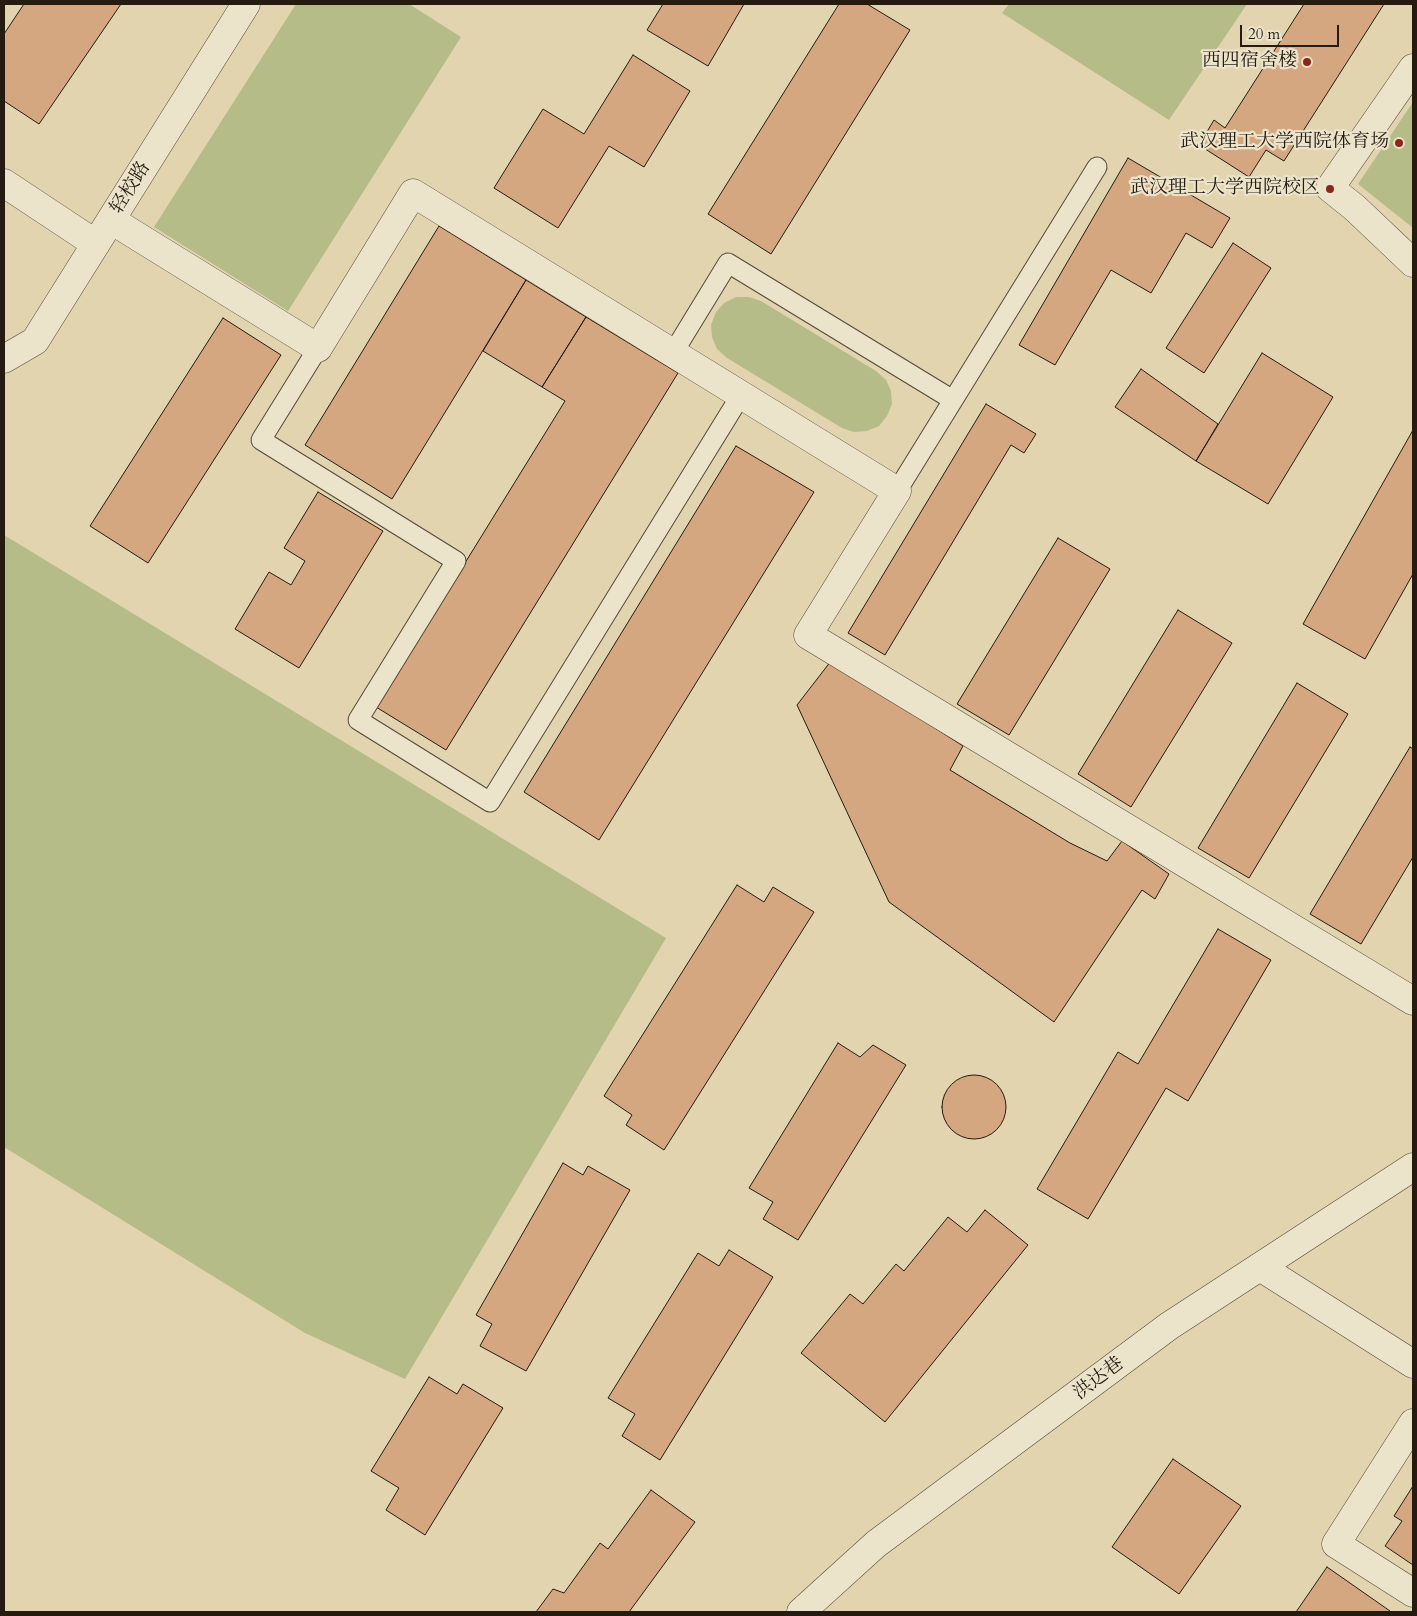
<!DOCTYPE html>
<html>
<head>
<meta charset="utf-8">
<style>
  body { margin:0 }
  #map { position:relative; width:1417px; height:1616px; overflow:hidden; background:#e1d4af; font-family:Cardo,serif }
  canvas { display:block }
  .frame { position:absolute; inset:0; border:5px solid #251b11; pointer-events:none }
  .scale { position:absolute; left:1240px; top:25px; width:99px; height:22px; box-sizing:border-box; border:2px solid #251b11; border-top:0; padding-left:6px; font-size:15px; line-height:18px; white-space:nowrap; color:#251b11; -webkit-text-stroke:4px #ece3cb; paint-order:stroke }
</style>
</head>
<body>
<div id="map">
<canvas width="1417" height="1616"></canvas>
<div class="frame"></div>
<div class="scale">20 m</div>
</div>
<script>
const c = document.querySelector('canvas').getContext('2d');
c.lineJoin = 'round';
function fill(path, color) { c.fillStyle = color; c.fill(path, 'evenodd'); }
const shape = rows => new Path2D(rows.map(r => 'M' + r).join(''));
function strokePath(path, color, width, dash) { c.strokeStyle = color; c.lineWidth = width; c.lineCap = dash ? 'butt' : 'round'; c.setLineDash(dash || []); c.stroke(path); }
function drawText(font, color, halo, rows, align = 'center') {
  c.font = font + ' Cardo,"Noto Serif SC",serif'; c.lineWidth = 4.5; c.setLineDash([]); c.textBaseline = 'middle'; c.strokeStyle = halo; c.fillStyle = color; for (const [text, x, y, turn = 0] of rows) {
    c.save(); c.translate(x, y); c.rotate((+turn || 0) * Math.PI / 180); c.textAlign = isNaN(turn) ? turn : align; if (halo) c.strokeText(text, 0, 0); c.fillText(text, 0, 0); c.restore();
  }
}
fill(shape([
  [296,4,409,4,461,37,288,311,154,227],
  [1009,4,1247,4,1169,120,1002,13],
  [1413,102,1413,228,1358,184],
  [736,297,749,297,761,301,876,371,886,380,891,391,892,404,887,416,879,426,867,431,854,432,842,428,727,358,717,349,712,337,711,325,716,312,724,303],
  [4,535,666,938,405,1379,305,1333,4,1147]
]), '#b6bc88');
const building = shape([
  [24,4,121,4,39,124,4,101,4,34,24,4],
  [663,4,744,4,708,66,647,30,663,4],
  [839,4,867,4,910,30,771,254,708,214,839,4],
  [1304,4,1384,4,1284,161,1266,150,1249,177,1199,145,1214,120,1225,128,1304,4],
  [633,55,690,91,644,167,609,146,558,228,494,188,543,109,584,134,633,55],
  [1128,158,1230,218,1212,248,1186,233,1151,293,1111,270,1055,365,1019,345,1128,158],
  [439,226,526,280,392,499,305,445,439,226],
  [1233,243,1271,268,1204,373,1166,348,1233,243],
  [526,280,586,317,542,387,483,351,526,280],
  [586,317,678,373,446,750,376,707,565,401,542,387,586,317],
  [223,318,281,355,148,563,90,526,223,318],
  [1262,353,1333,397,1268,504,1196,461,1262,353],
  [1141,369,1218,424,1196,461,1115,407,1141,369],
  [986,404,1036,434,1024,453,1011,445,885,655,848,633,986,404],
  [1413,430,1413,574,1365,659,1303,624,1413,430],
  [736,446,814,492,599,840,524,792,736,446],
  [318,492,383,531,299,668,235,629,269,572,291,585,305,561,284,548,318,492],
  [1058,538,1110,569,1009,735,957,704,1058,538],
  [1178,610,1232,643,1131,807,1078,774,1178,610],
  [831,661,963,746,950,770,1070,843,1107,861,1122,841,1169,874,1155,899,1142,890,1054,1022,889,902,797,705,831,661],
  [1297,683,1348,714,1249,878,1198,848,1297,683],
  [1410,747,1413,749,1413,857,1361,944,1310,914,1410,747],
  [737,885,764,902,773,887,814,912,664,1150,626,1125,632,1115,604,1096,737,885],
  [1218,929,1271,960,1188,1101,1166,1088,1088,1219,1037,1189,1118,1052,1138,1064,1218,929],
  [838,1043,860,1057,873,1045,906,1065,798,1240,763,1219,773,1202,749,1188,838,1043],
  '942 1107a32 32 0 1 1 64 0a32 32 0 1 1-64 0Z',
  [563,1163,583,1175,588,1166,630,1190,526,1371,480,1346,492,1324,476,1315,563,1163],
  [985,1210,1028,1245,885,1422,801,1353,850,1294,863,1304,896,1264,904,1271,948,1217,967,1232,985,1210],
  [729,1250,773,1277,660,1460,622,1436,635,1414,608,1398,698,1253,719,1266,729,1250],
  [429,1377,457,1394,463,1384,503,1408,425,1535,386,1510,399,1488,371,1471,429,1377],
  [1173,1459,1241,1506,1179,1594,1112,1547,1173,1459],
  [1413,1486,1413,1565,1385,1546,1402,1521,1394,1516,1413,1486],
  [651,1490,695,1522,629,1612,536,1612,553,1589,564,1593,600,1543,608,1549,651,1490],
  [1327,1567,1390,1611,1388,1612,1296,1612,1327,1567]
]);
fill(building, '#d4a780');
strokePath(building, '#251b11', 1);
const service = shape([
  [318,348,261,440,456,561,358,720,490,802,741,395],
  [673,353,728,263,953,400],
  [897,491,1097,167]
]);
const minor = shape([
  [1413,68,1330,188,1355,208,1413,263],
  [4,183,96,244],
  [111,220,318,348,413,193,897,491,808,635,1413,1001],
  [4,359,35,341,246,4],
  [1260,1267,1413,1364],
  [1413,1423,1336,1544,1413,1593]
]);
const tertiary = shape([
  [801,1612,876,1544,1169,1326,1413,1167]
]);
strokePath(service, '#544938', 21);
strokePath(minor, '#544938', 29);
strokePath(tertiary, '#544938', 29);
strokePath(service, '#ece3cb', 19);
strokePath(minor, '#ece3cb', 28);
strokePath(tertiary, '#ece3cb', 28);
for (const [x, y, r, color] of [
  [1307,62,5,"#8f2418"],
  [1399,143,5,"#8f2418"],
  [1330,189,5,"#8f2418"]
]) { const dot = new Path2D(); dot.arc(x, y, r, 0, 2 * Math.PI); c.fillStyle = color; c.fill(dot); strokePath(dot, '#ece3cb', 2); }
drawText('19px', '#251b11', '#ece3cb', [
  ["西四宿舍楼",1297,62],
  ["武汉理工大学西院体育场",1389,143],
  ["武汉理工大学西院校区",1320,189]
], 'right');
drawText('19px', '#251b11', '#ece3cb', [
  ["轻校路",131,188,-58],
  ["洪达巷",1099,1379,-37]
]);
</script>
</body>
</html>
